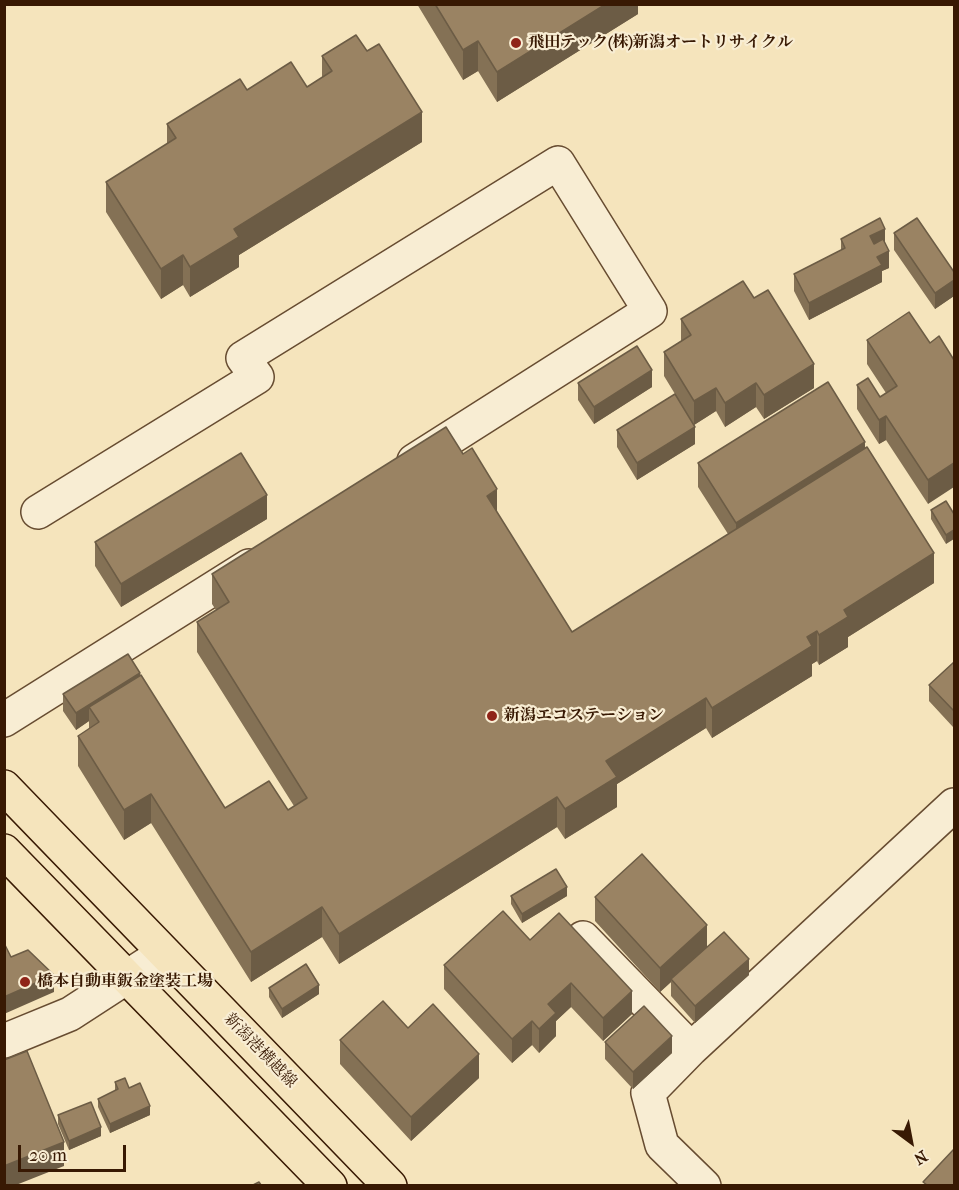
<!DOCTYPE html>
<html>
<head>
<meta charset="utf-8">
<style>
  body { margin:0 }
  #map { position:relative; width:959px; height:1190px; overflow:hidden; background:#f5e4bc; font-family:"IM FELL French Canon",serif }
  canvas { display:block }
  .frame { position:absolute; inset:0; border:6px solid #381903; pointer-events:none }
  .north { position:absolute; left:881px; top:1112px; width:60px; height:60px; -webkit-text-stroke:4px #f8edd3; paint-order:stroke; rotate:148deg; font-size:16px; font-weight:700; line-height:24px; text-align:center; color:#381903 }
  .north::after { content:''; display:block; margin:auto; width:21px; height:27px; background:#381903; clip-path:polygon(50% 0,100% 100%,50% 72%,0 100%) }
  .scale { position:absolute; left:18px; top:1145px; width:108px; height:27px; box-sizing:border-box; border:3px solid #381903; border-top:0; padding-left:8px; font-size:18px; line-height:21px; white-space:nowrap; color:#381903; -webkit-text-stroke:4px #f8edd3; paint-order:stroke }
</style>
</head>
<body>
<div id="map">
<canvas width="959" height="1190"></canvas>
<div class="frame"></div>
<div class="north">N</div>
<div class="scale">20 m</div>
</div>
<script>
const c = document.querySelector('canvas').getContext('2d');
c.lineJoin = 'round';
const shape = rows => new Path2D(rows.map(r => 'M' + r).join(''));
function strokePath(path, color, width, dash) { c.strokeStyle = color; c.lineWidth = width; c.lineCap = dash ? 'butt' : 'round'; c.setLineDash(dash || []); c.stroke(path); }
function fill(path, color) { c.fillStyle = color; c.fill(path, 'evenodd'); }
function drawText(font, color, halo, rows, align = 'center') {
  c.font = font + ' "IM FELL French Canon","Noto Serif JP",serif'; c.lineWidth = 4.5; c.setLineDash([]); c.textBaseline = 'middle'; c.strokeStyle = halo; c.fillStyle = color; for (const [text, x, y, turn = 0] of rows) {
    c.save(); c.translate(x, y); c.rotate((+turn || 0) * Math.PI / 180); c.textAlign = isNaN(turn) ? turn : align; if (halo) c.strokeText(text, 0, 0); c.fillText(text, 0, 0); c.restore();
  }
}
const minor = shape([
  [38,512,257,377,243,358,558,163,650,311,414,461],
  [4,720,249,566],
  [583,938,691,1049,954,805],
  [4,1041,70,1014,164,953],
  [691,1049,648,1093,662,1145,704,1186]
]);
const major = shape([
  [4,787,390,1186],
  [4,851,330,1186]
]);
strokePath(minor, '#674c31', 36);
strokePath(major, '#381903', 36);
strokePath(minor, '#f8edd3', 33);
strokePath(major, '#f5e4bc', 33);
fill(shape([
  [417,4,638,4,638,14,497,102,478,71,463,80],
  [322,56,422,142,239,255,239,267,190,297,183,285,161,299,106,212,106,182,167,144,167,124,247,90,307,87,322,77],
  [894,233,954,272,954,296,935,309,894,250],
  [841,239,885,244,889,268,882,271,882,282,809,320,794,291,794,274,841,250],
  [754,298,814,388,764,419,756,407,725,427,716,411,694,425,695,444,637,480,617,447,617,430,675,394,664,376,664,352,681,341,681,319],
  [867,340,930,343,928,504,886,440,879,444,857,409,857,385,880,397,886,393,867,364],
  [578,383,652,387,594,424,578,400],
  [865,448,934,583,848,637,848,647,819,665,817,661,812,664,812,676,712,738,706,728,617,784,617,807,565,839,557,827,339,964,322,937,251,982,151,823,124,840,78,766,78,736,89,729,89,721,76,730,63,711,63,694,140,676,225,808,288,810,294,806,197,652,197,622,216,610,212,604,212,574,497,513,572,632,728,534,698,487,698,463],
  [931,510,954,514,946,544,931,519],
  [267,519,121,607,95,566,95,542],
  [954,662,953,727,929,701,929,685],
  [511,896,567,896,522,923,511,904],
  [595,897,707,947,749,975,695,1023,671,996,671,982,660,992,595,921],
  [530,940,632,1014,603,1041,571,1007,556,1021,556,1036,539,1053,532,1045,512,1063,444,989,444,965],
  [269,988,319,994,282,1018,269,997],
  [408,1028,479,1078,411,1141,340,1064,340,1040],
  [605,1042,672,1053,633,1089,605,1059],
  [115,1082,129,1088,150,1115,110,1133,98,1107,98,1099,115,1091],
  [58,1115,101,1136,69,1150,58,1124]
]), '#847155');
fill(shape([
  [606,4,638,4,638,14,497,102,497,72],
  [478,41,478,71,463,80,463,50],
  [422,112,422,142,239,255,239,267,190,297,190,267,234,229],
  [885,229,885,246,870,253,870,236],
  [889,251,889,268,882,271,882,282,809,320,809,303,877,257],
  [183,255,183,285,161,299,161,269],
  [954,280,954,296,935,309,935,293],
  [814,364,814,388,764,419,764,395],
  [652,370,652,387,594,424,594,407],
  [756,383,756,407,725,427,725,403],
  [716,388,716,411,694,425,694,401],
  [886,416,886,440,879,444,879,420],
  [695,427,695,444,637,480,637,463],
  [865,442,865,466,736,547,736,523],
  [954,463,954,487,928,504,928,480],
  [497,489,497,519,487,496],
  [267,495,267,519,121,607,121,584],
  [954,530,954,539,946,544,946,535],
  [934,553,934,583,848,637,848,647,819,665,819,635,844,610],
  [817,631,817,661,812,664,812,676,712,738,712,708,807,637],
  [140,673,140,690,89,707,89,721,76,730,76,713],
  [706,698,706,728,617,784,617,807,565,839,565,809,606,761],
  [954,709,954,725,953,727,953,710],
  [151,794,151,823,124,840,124,810],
  [557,797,557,827,339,964,339,934],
  [567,887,567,896,522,923,522,914],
  [322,907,322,937,251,982,251,952],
  [707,925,707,949,671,979,671,982,660,992,660,968],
  [749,959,749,975,695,1023,695,1006],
  [54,975,54,992,4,1014,4,997],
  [571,983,571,1007,556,1021,556,1036,539,1053,539,1029,548,1004],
  [319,985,319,994,282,1018,282,1009],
  [632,991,632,1014,603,1041,603,1018],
  [532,1021,532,1045,512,1063,512,1039],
  [672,1036,672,1053,633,1089,633,1072],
  [479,1054,479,1078,411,1141,411,1117],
  [150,1106,150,1115,110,1133,110,1124],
  [101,1127,101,1136,69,1150,69,1141],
  [64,1142,64,1166,16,1185,4,1185,4,1166]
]), '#6c5c45');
const building = shape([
  [435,4,606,4,497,72,478,41,463,50,435,4],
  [356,35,367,51,379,44,422,112,234,229,239,237,190,267,183,255,161,269,106,182,176,138,167,124,240,79,247,90,291,62,307,87,332,71,322,56,356,35],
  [880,218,885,229,870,236,874,244,883,239,889,251,877,257,882,265,809,303,794,274,845,248,841,239,880,218],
  [917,218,954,272,954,280,935,293,894,233,917,218],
  [743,281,754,298,768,290,814,364,764,395,756,383,725,403,716,388,694,401,664,352,691,335,681,319,743,281],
  [909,312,930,343,939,336,954,360,954,463,928,480,886,416,879,420,857,385,868,378,880,397,897,386,867,340,909,312],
  [637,346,652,370,594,407,578,383,637,346],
  [828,382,865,442,736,523,698,463,828,382],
  [675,394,695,427,637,463,617,430,675,394],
  [446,427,463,454,472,448,497,489,487,496,572,632,867,447,934,553,844,610,848,617,819,635,817,631,807,637,812,646,712,708,706,698,606,761,617,777,565,809,557,797,339,934,322,907,251,952,151,794,124,810,78,736,99,722,89,707,141,675,225,808,269,781,288,810,307,798,197,622,229,602,212,574,446,427],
  [241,453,267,495,121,584,95,542,241,453],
  [946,501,954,514,954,530,946,535,931,510,946,501],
  [128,654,140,673,76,713,63,694,128,654],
  [954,662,954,709,953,710,929,685,954,662],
  [642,854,707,925,660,968,595,897,642,854],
  [556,869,567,887,522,914,511,896,556,869],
  [503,911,530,940,559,913,632,991,603,1018,571,983,548,1004,556,1013,539,1029,532,1021,512,1039,444,965,503,911],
  [724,932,749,959,695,1006,671,979,724,932],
  [4,943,11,957,28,950,54,975,4,997,4,943],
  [306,964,319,985,282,1009,269,988,306,964],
  [383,1001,408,1028,433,1004,479,1054,411,1117,340,1040,383,1001],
  [644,1006,672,1036,633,1072,605,1042,644,1006],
  [27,1051,64,1142,4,1166,4,1060,27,1051],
  [125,1078,129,1088,140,1083,150,1106,110,1124,98,1099,118,1089,115,1082,125,1078],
  [91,1102,101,1127,69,1141,58,1115,91,1102],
  [954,1149,954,1185,927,1185,923,1182,954,1149],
  [259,1182,261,1185,253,1185,259,1182]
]);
fill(building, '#9a8363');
strokePath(building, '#6c5c45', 1.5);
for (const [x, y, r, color] of [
  [516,43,6,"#8f2418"],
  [492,716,6,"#8f2418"],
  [25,982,6,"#8f2418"]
]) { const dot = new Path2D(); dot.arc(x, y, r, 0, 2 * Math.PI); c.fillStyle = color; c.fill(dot); strokePath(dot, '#f8edd3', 2); }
drawText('bold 16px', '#381903', '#f8edd3', [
  ["飛田テック(株)新潟オートリサイクル",528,43],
  ["新潟エコステーション",504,716],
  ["橋本自動車鈑金塗装工場",37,982]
], 'left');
drawText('16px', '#381903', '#f8edd3', [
  ["新潟港横越線",260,1051,46]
]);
</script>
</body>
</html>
